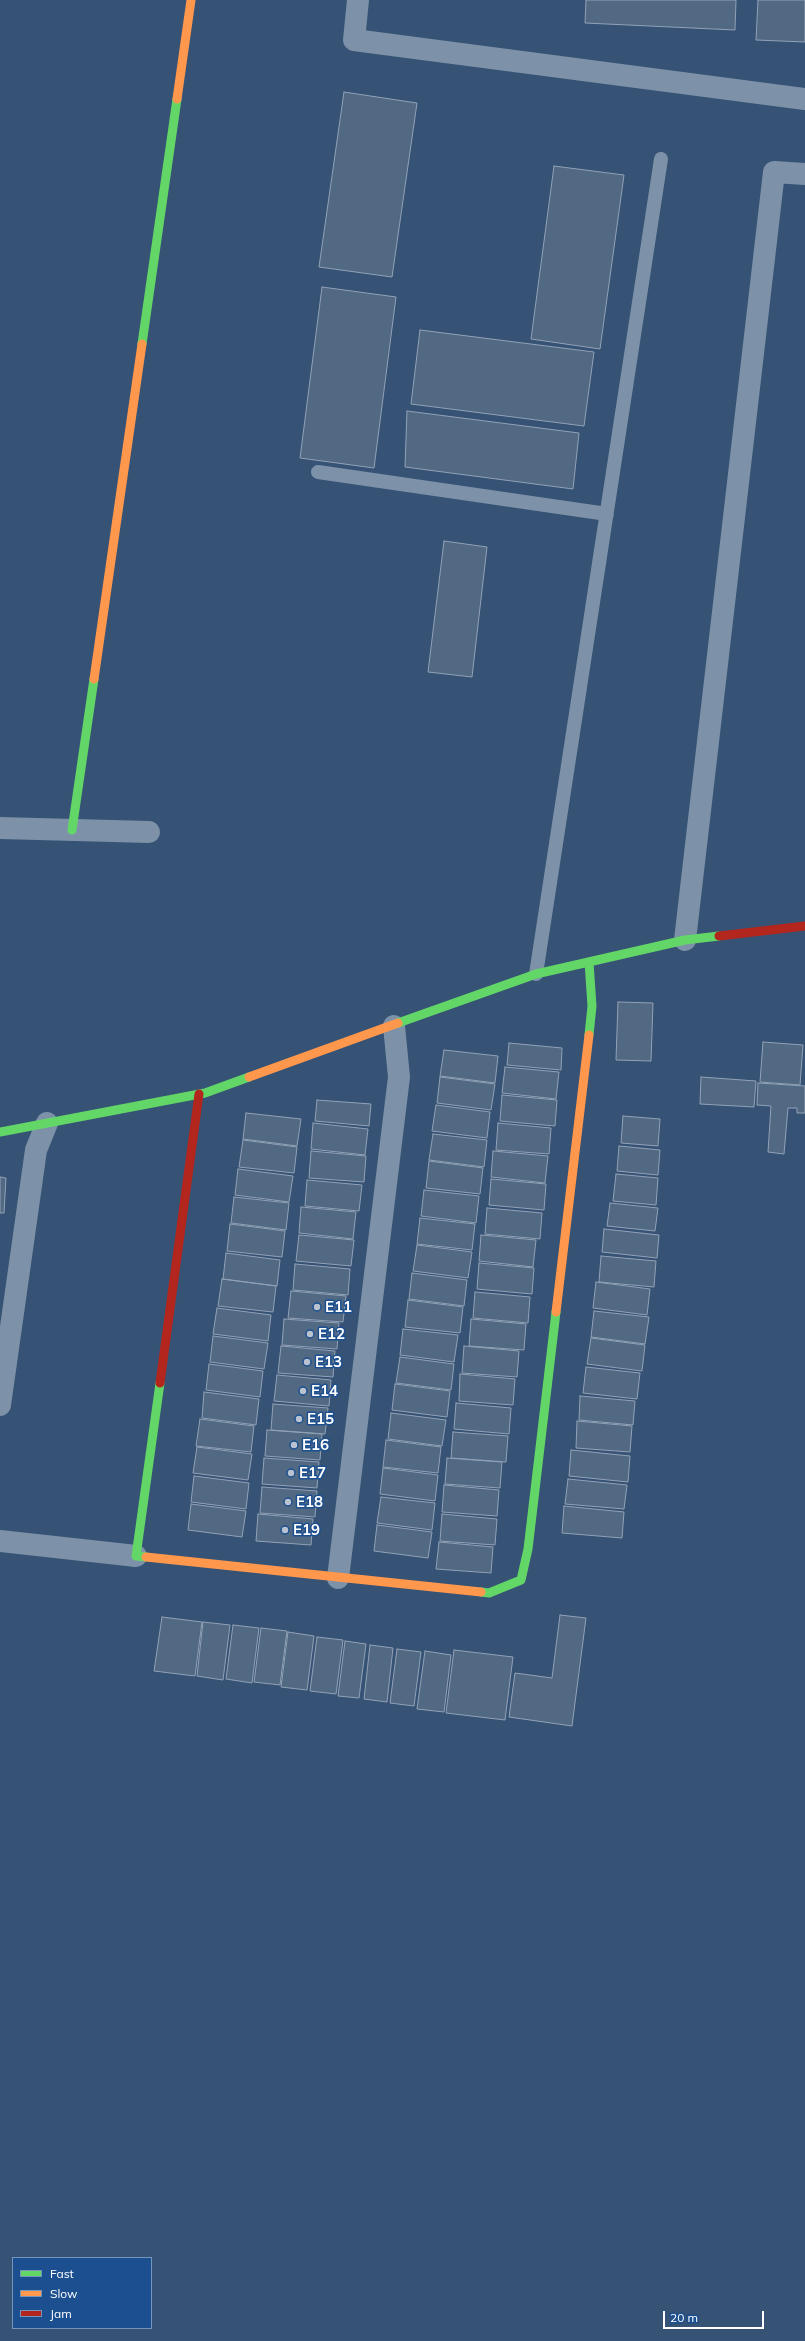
<!DOCTYPE html>
<html>
<head>
<meta charset="utf-8">
<style>
  body { margin:0 }
  #map { position:relative; width:805px; height:2341px; overflow:hidden; background:#365274; font-family:Mulish,sans-serif }
  canvas { display:block }
  .legend { position:absolute; left:12px; top:2257px; width:140px; height:72px; box-sizing:border-box; background:#1b4f8f; border:1px solid #7695bc; margin:0; padding:5px 7px; list-style:none; font-size:12px; color:#fff }
  .legend li { display:flex; align-items:center; gap:8px; height:20px }
  .legend b { width:20px; border:1px solid #7695bc }
  .scale { position:absolute; left:663px; top:2311px; width:101px; height:18px; box-sizing:border-box; border:2px solid #fff; border-top:0; padding-left:5px; font-size:12px; line-height:14px; white-space:nowrap; color:#fff; -webkit-text-stroke:3px #1b4f8f; paint-order:stroke }
</style>
</head>
<body>
<div id="map">
<canvas width="805" height="2341"></canvas>
<ul class="legend">
<li><b style="height:5px;background:#63d668"></b>Fast</li>
<li><b style="height:5px;background:#ff974d"></b>Slow</li>
<li><b style="height:5px;background:#b3261e"></b>Jam</li>
</ul>
<div class="scale">20 m</div>
</div>
<script>
const c = document.querySelector('canvas').getContext('2d');
c.lineJoin = 'round';
function fill(path, color) { c.fillStyle = color; c.fill(path, 'evenodd'); }
const shape = rows => new Path2D(rows.map(r => 'M' + r).join(''));
function strokePath(path, color, width, dash) { c.strokeStyle = color; c.lineWidth = width; c.lineCap = dash ? 'butt' : 'round'; c.setLineDash(dash || []); c.stroke(path); }
function drawText(font, color, halo, rows, align = 'center') {
  c.font = font + ' Mulish,sans-serif'; c.lineWidth = 3; c.setLineDash([]); c.textBaseline = 'middle'; c.strokeStyle = halo; c.fillStyle = color; for (const [text, x, y, turn = 0] of rows) {
    c.save(); c.translate(x, y); c.rotate((+turn || 0) * Math.PI / 180); c.textAlign = isNaN(turn) ? turn : align; if (halo) c.strokeText(text, 0, 0); c.fillText(text, 0, 0); c.restore();
  }
}
const building = shape([
  [586,0,736,0,735,30,585,23,586,0],
  [758,0,805,0,805,42,756,40,758,0],
  [344,92,417,103,392,277,319,267,344,92],
  [554,166,624,175,600,349,531,339,554,166],
  [322,287,396,297,374,468,300,458,322,287],
  [420,330,594,352,584,426,411,404,420,330],
  [407,411,579,433,573,489,405,467,407,411],
  [444,541,487,547,472,677,428,672,444,541],
  [618,1002,653,1003,651,1061,616,1060,618,1002],
  [763,1042,803,1045,800,1085,760,1082,763,1042],
  [509,1043,562,1048,561,1070,507,1065,509,1043],
  [444,1050,498,1056,495,1083,440,1076,444,1050],
  [505,1067,559,1072,556,1099,502,1093,505,1067],
  [440,1077,495,1084,491,1110,437,1103,440,1077],
  [701,1077,756,1081,754,1107,700,1104,701,1077],
  [758,1083,805,1086,805,1113,797,1113,797,1108,788,1108,784,1154,768,1152,771,1106,757,1105,758,1083],
  [502,1095,557,1100,555,1126,500,1121,502,1095],
  [317,1100,371,1104,369,1126,315,1121,317,1100],
  [436,1105,490,1112,487,1138,432,1131,436,1105],
  [246,1113,301,1119,297,1146,243,1139,246,1113],
  [623,1116,660,1119,658,1146,621,1143,623,1116],
  [313,1123,368,1129,365,1155,311,1149,313,1123],
  [498,1123,551,1128,549,1154,496,1150,498,1123],
  [433,1134,487,1140,484,1167,429,1160,433,1134],
  [243,1140,297,1147,294,1173,239,1167,243,1140],
  [619,1146,660,1150,658,1175,617,1171,619,1146],
  [311,1151,366,1156,364,1182,309,1178,311,1151],
  [493,1151,548,1156,545,1183,491,1177,493,1151],
  [429,1161,483,1168,480,1194,426,1188,429,1161],
  [238,1169,293,1176,289,1202,235,1195,238,1169],
  [616,1174,658,1178,656,1205,613,1201,616,1174],
  [0,1177,6,1178,4,1213,0,1213,0,1177],
  [491,1179,546,1184,544,1210,489,1205,491,1179],
  [307,1180,362,1185,359,1211,305,1206,307,1180],
  [424,1190,479,1196,476,1223,421,1216,424,1190],
  [234,1197,289,1203,286,1230,231,1223,234,1197],
  [610,1203,658,1208,655,1231,607,1226,610,1203],
  [301,1207,356,1212,353,1239,299,1233,301,1207],
  [487,1208,542,1213,540,1239,485,1234,487,1208],
  [420,1218,475,1224,472,1250,417,1244,420,1218],
  [230,1224,285,1231,282,1257,227,1251,230,1224],
  [604,1229,659,1235,657,1258,602,1252,604,1229],
  [299,1235,354,1240,351,1266,296,1261,299,1235],
  [481,1235,536,1240,533,1267,479,1261,481,1235],
  [417,1245,472,1252,468,1278,413,1271,417,1245],
  [226,1253,280,1260,277,1286,223,1279,226,1253],
  [601,1256,656,1261,654,1287,599,1282,601,1256],
  [479,1263,534,1268,532,1294,477,1289,479,1263],
  [295,1264,350,1269,348,1295,293,1290,295,1264],
  [412,1273,467,1280,464,1306,409,1299,412,1273],
  [222,1279,276,1286,273,1312,218,1306,222,1279],
  [596,1282,650,1289,647,1315,593,1308,596,1282],
  [291,1291,346,1296,343,1322,288,1318,291,1291],
  [475,1292,530,1297,528,1323,473,1318,475,1292],
  [408,1300,463,1307,460,1333,405,1327,408,1300],
  [217,1308,271,1315,268,1341,213,1334,217,1308],
  [594,1311,649,1317,645,1344,591,1337,594,1311],
  [284,1319,339,1323,337,1349,282,1345,284,1319],
  [471,1319,526,1324,524,1350,469,1346,471,1319],
  [403,1329,458,1335,454,1362,400,1355,403,1329],
  [213,1336,268,1343,264,1369,210,1362,213,1336],
  [591,1338,645,1345,642,1371,587,1364,591,1338],
  [281,1346,335,1351,333,1377,278,1373,281,1346],
  [464,1346,519,1351,517,1377,462,1373,464,1346],
  [400,1357,454,1364,451,1390,396,1383,400,1357],
  [209,1364,263,1371,260,1397,206,1390,209,1364],
  [586,1367,640,1373,637,1399,583,1393,586,1367],
  [460,1374,515,1379,513,1405,459,1401,460,1374],
  [277,1375,331,1380,329,1406,274,1401,277,1375],
  [395,1384,450,1391,447,1417,392,1410,395,1384],
  [204,1392,259,1399,256,1425,202,1418,204,1392],
  [580,1396,635,1401,633,1425,579,1420,580,1396],
  [456,1403,511,1408,509,1434,454,1429,456,1403],
  [273,1404,328,1408,325,1434,271,1430,273,1404],
  [391,1413,446,1420,442,1446,388,1439,391,1413],
  [200,1419,254,1426,251,1452,196,1446,200,1419],
  [577,1421,632,1426,630,1452,576,1448,577,1421],
  [267,1430,322,1434,320,1460,265,1456,267,1430],
  [453,1432,508,1436,506,1462,451,1458,453,1432],
  [386,1440,441,1447,438,1473,383,1467,386,1440],
  [197,1447,252,1454,248,1480,193,1473,197,1447],
  [571,1450,630,1456,628,1482,569,1476,571,1450],
  [264,1458,319,1462,317,1488,262,1484,264,1458],
  [447,1458,502,1462,500,1488,445,1484,447,1458],
  [383,1468,438,1475,435,1501,380,1494,383,1468],
  [194,1476,249,1483,246,1509,191,1502,194,1476],
  [568,1479,627,1485,624,1509,565,1504,568,1479],
  [444,1485,499,1490,497,1516,442,1512,444,1485],
  [262,1487,317,1491,315,1517,260,1513,262,1487],
  [381,1497,435,1503,432,1530,377,1523,381,1497],
  [191,1504,246,1511,242,1537,188,1530,191,1504],
  [564,1506,624,1512,622,1538,562,1533,564,1506],
  [258,1514,313,1519,311,1545,256,1541,258,1514],
  [442,1514,497,1519,495,1545,440,1541,442,1514],
  [377,1525,432,1532,428,1558,374,1551,377,1525],
  [439,1542,493,1547,491,1573,436,1569,439,1542],
  [560,1615,586,1618,572,1726,509,1717,515,1673,552,1678,560,1615],
  [162,1617,202,1622,195,1676,154,1671,162,1617],
  [203,1622,230,1625,223,1680,197,1676,203,1622],
  [233,1625,259,1628,252,1683,226,1679,233,1625],
  [261,1628,287,1631,280,1685,254,1682,261,1628],
  [288,1632,314,1636,307,1690,281,1687,288,1632],
  [317,1637,343,1640,336,1694,310,1691,317,1637],
  [345,1641,366,1644,359,1698,338,1696,345,1641],
  [370,1645,393,1648,387,1702,364,1699,370,1645],
  [397,1649,421,1652,414,1706,390,1703,397,1649],
  [454,1650,513,1657,505,1720,446,1713,454,1650],
  [425,1651,451,1655,444,1712,417,1709,425,1651]
]);
fill(building, '#526984');
strokePath(building, '#92a2b6', 1);
strokePath(shape([
  [318,472,607,514],
  [536,974,661,159]
]), '#7d92a8', 14);
strokePath(shape([
  [358,0,354,40,805,99],
  [0,828,149,832],
  [685,940,774,172,805,174],
  [0,1405,36,1150,47,1123],
  [0,1541,136,1556],
  [338,1578,399,1077,394,1026]
]), '#7d92a8', 22);
strokePath(shape([
  [142,344,177,99],
  [72,830,94,679],
  [398,1023,536,974,685,940,719,936],
  [589,1035,592,1006,589,962],
  [0,1132,205,1093,249,1077],
  [146,1557,136,1556,160,1383],
  [481,1592,489,1593,521,1580,528,1549,556,1312]
]), '#63d668', 9);
strokePath(shape([
  [177,99,191,0],
  [94,679,142,344],
  [249,1077,398,1023],
  [556,1312,589,1035],
  [146,1557,481,1592]
]), '#ff974d', 9);
strokePath(shape([
  [719,936,805,926],
  [160,1383,199,1094]
]), '#b3261e', 9);
for (const [x, y, r, color] of [
  [317,1307,4,"#b9c2ce"],
  [310,1334,4,"#b9c2ce"],
  [307,1362,4,"#b9c2ce"],
  [303,1391,4,"#b9c2ce"],
  [299,1419,4,"#b9c2ce"],
  [294,1445,4,"#b9c2ce"],
  [291,1473,4,"#b9c2ce"],
  [288,1502,4,"#b9c2ce"],
  [285,1530,4,"#b9c2ce"]
]) { const dot = new Path2D(); dot.arc(x, y, r, 0, 2 * Math.PI); c.fillStyle = color; c.fill(dot); strokePath(dot, '#1b4f8f', 1.5); }
drawText('bold 15px', '#fff', '#1b4f8f', [
  ["E11",325,1307],
  ["E12",318,1334],
  ["E13",315,1362],
  ["E14",311,1391],
  ["E15",307,1419],
  ["E16",302,1445],
  ["E17",299,1473],
  ["E18",296,1502],
  ["E19",293,1530]
], 'left');
</script>
</body>
</html>
